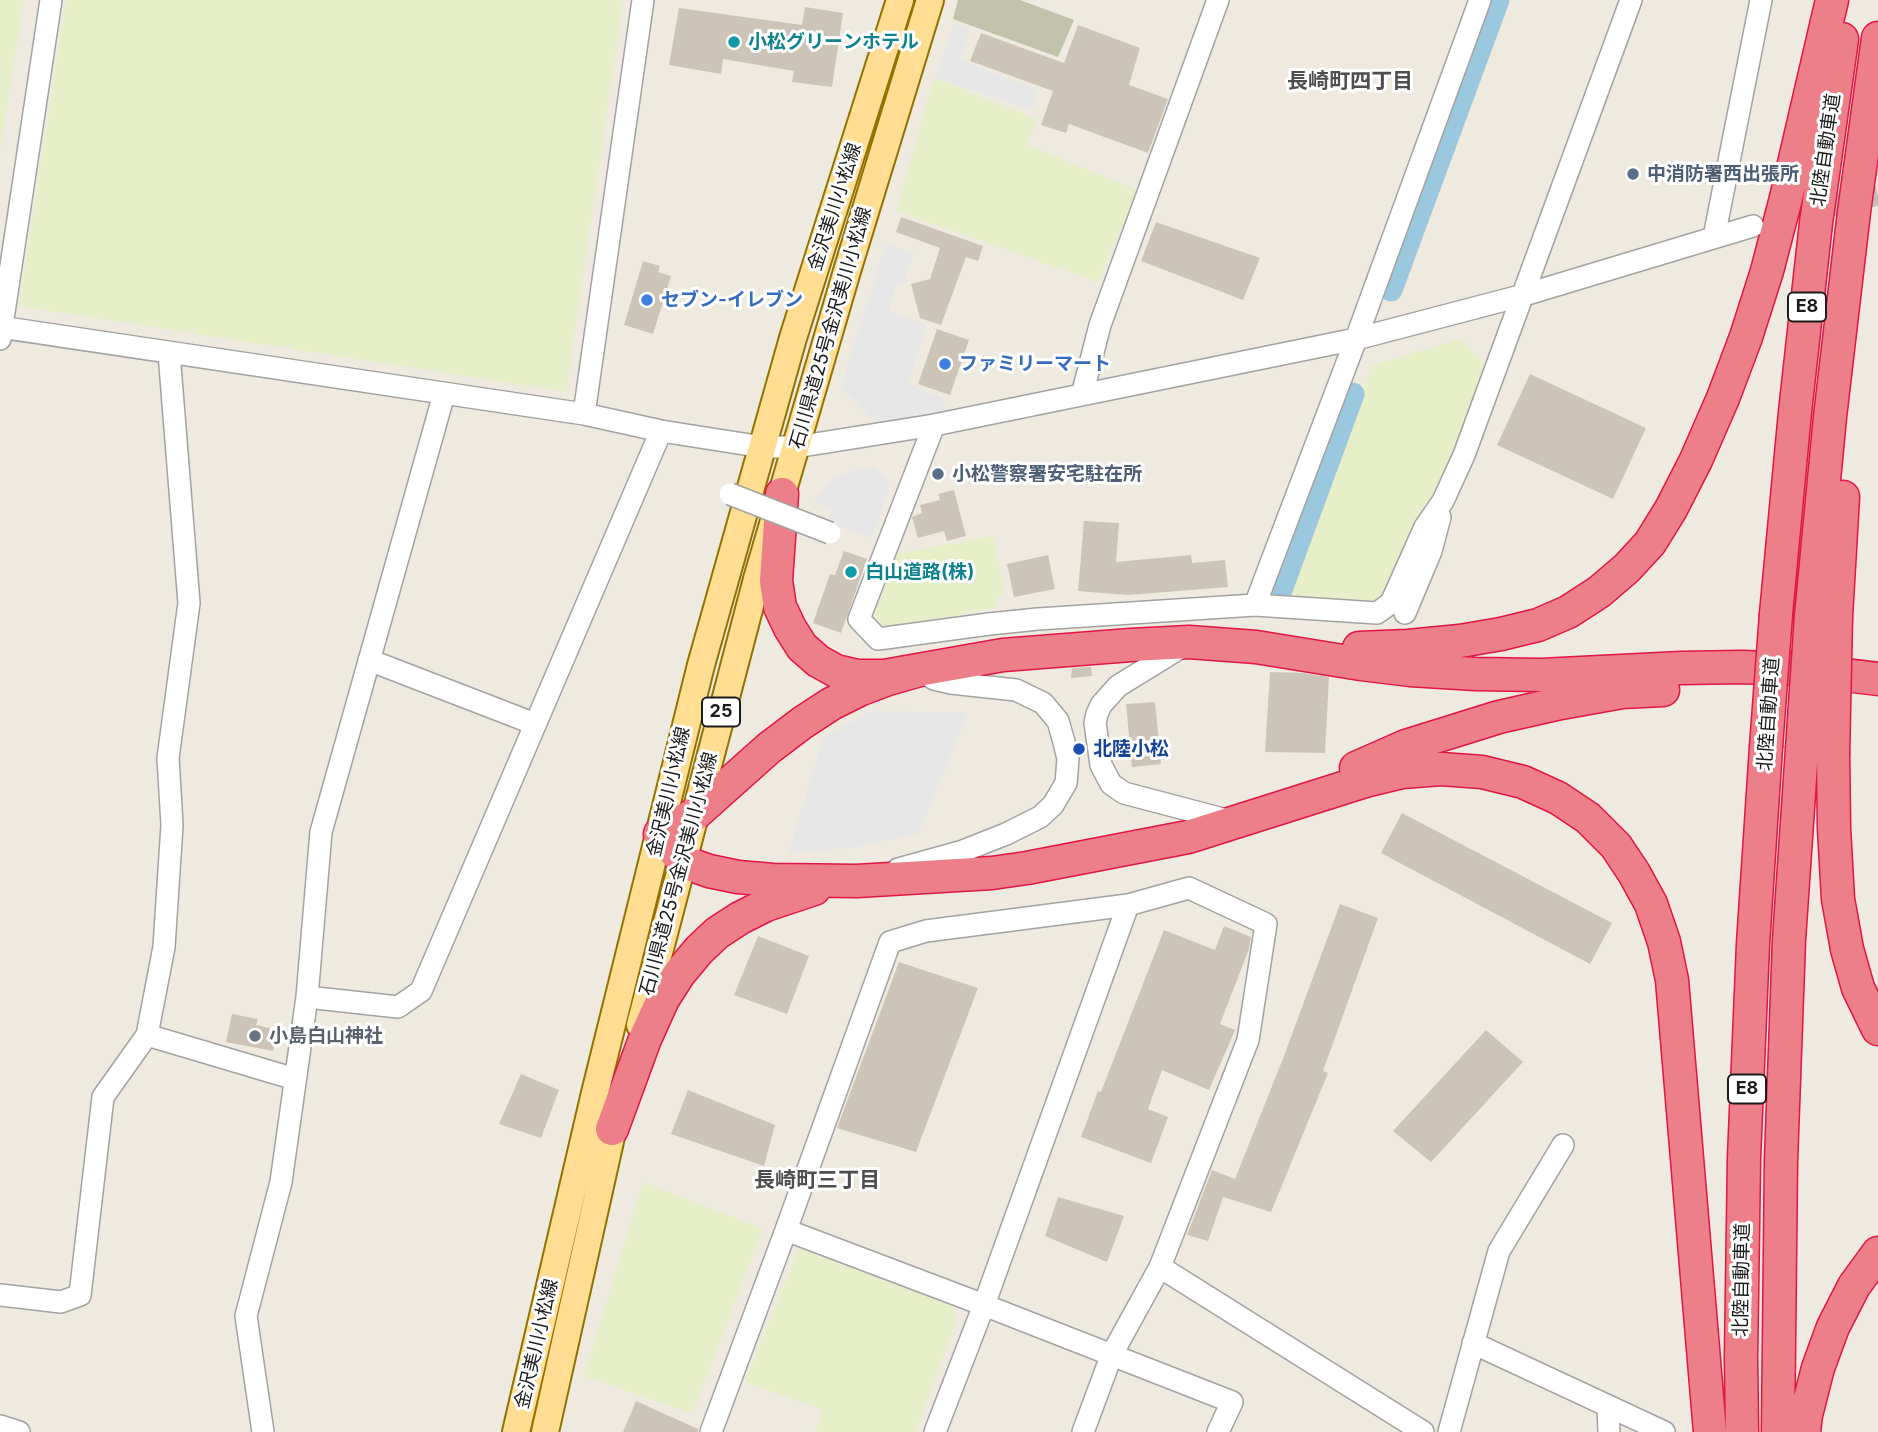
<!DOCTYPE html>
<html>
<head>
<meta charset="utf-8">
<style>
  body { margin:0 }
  canvas { display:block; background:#eeeadf }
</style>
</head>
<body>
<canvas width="1878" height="1432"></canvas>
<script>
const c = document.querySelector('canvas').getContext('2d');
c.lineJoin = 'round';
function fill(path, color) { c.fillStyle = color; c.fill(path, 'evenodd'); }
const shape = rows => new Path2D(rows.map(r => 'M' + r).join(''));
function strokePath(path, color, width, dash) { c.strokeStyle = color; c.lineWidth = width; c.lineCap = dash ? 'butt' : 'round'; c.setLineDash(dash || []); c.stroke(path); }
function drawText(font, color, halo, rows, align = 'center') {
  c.font = font + ' Inter,"Noto Sans JP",sans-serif'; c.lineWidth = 6; c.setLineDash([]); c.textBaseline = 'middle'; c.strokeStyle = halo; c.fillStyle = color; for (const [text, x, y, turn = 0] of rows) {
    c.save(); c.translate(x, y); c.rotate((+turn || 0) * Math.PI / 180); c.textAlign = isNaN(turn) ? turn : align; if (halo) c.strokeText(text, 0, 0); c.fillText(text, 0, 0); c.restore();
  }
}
fill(shape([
  [958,0,1020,0,1074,20,1058,57,953,19]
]), '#c0c2aa');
fill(shape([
  [0,0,24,0,0,150],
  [66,0,623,0,566,392,19,306],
  [934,78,1036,119,1028,145,1138,190,1098,282,896,211],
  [1461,339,1487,367,1449,462,1415,526,1383,596,1366,602,1286,600,1372,365],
  [993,536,1005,595,995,598,997,607,885,629,875,615,896,554],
  [643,1182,763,1229,692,1414,584,1376],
  [799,1248,952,1303,957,1320,915,1432,815,1432,823,1410,745,1382]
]), '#e7efc8');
fill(shape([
  [954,24,970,29,960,60,1038,90,1032,110,936,78],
  [886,244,913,254,903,285,896,283,889,311,926,325,908,384,946,399,943,412,878,425,841,387],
  [874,466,890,483,873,539,826,522,832,508,813,501,836,476],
  [872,711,968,713,918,834,852,848,789,853,823,738]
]), '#e7e7e7');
strokePath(shape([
  [1391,290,1498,0],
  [1281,590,1353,394]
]), '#9bc8df', 23);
fill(shape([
  [805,7,843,13,832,87,792,82,794,71,723,59,721,74,669,65,679,8,802,25],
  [1078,25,1140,48,1129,85,1168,99,1148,153,1069,124,1066,133,1041,125,1053,91,970,61,981,33,1064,63],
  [901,217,983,246,978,261,966,257,941,325,920,318,911,284,930,279,940,248,896,232],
  [1156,222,1260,258,1243,300,1141,261],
  [643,261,660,266,658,272,671,276,653,334,624,325],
  [937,329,969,340,950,395,918,384],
  [1530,374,1646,428,1613,499,1497,445],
  [954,490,966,536,947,541,944,531,918,538,912,517,922,513,920,505,940,500,938,494],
  [1084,521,1119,523,1116,562,1191,555,1192,563,1225,560,1228,587,1128,595,1078,591],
  [844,551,867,559,841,633,813,623,830,574,835,575],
  [1048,555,1055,589,1014,597,1007,564],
  [1091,667,1092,676,1071,678,1072,668],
  [1270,672,1303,673,1329,677,1325,753,1265,752],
  [1155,702,1161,764,1132,767,1126,704],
  [1402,813,1612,923,1590,964,1381,853],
  [1340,904,1378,918,1323,1071,1328,1073,1271,1212,1223,1197,1208,1241,1187,1235,1212,1170,1235,1179,1284,1056],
  [1224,926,1251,937,1249,949,1220,1024,1235,1030,1209,1090,1162,1070,1148,1109,1168,1117,1151,1163,1081,1137,1098,1091,1101,1092,1164,930,1215,950],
  [758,936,809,956,787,1014,734,995],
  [899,962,978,988,916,1152,837,1128],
  [232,1014,258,1019,256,1025,278,1030,273,1051,226,1042],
  [1486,1030,1523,1062,1431,1162,1393,1131],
  [521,1074,559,1090,541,1138,499,1124],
  [688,1090,775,1125,764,1166,671,1134],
  [1058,1197,1124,1216,1107,1262,1045,1236],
  [636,1401,698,1429,698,1432,623,1432]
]), '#cdc4b8');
strokePath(shape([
  [1771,221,1878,195]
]), '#c4c1b8', 21, [21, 10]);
const minor = shape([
  [1714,237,1761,0],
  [0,327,584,414,661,431,763,447,796,447,934,425,1356,339,1524,295,1753,226],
  [0,339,51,0],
  [1082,395,1100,325,1218,0],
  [584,414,643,0],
  [934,425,859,619,878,639,989,624,1038,619,1255,605,1377,613,1391,603,1425,527,1443,501,1464,455,1631,0],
  [1255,605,1356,339,1480,0],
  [1405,613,1431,551,1440,517],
  [1183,646,1118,686,1101,705,1097,714,1095,723,1101,765,1111,784,1124,793,1234,822],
  [369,660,535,724],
  [898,869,963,851,1006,834,1040,817,1053,805,1066,783,1068,759,1064,742,1058,721,1043,703,1016,690,951,683,934,679,920,670],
  [307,997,398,1007,421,991,661,431],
  [147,1035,295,1079],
  [786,1230,984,1305,1232,1402,1218,1432],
  [1160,1267,1423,1432],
  [0,1295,61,1302,80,1295,103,1097,147,1035,164,947,172,825,168,758,189,603,169,353],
  [1473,1343,1664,1432],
  [1608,1406,1609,1432],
  [0,1426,19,1432],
  [263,1432,246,1316,281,1182,307,997,321,832,444,394],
  [711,1432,786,1230,890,942,926,931,1128,905,984,1305,935,1432],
  [1083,1432,1112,1354,1160,1267,1248,1040,1266,924,1189,888,1128,905],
  [1449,1432,1499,1251,1563,1145]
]);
const major = shape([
  [640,1025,757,579,847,271,930,0],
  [516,1432,595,1093,701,665,793,338,900,0],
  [545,1432,617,1110]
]);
const highway = shape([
  [782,494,776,581,780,607,790,628,802,647,818,661,836,671,858,676,884,676,1003,655,1131,645,1189,642,1256,647,1361,664,1410,670,1476,674,1541,675,1681,668,1742,667,1795,669,1878,679],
  [1776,614,1795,412,1816,223,1842,39],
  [1811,616,1830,417,1854,212,1878,38],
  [1836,617,1843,497],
  [1359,648,1408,646,1460,641,1501,634,1538,625,1568,612,1599,592,1627,568,1650,543,1671,509,1696,460,1723,398,1746,337,1767,271,1786,198,1832,0],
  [920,670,888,679,859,690,831,704,802,723,769,748,695,814,660,834,684,862,709,871,738,877,773,880,857,881,992,873,1027,868,1188,837,1365,781,1402,772,1441,769,1482,772,1523,782,1558,798,1588,818,1616,846,1634,873,1651,904,1664,942,1672,980,1710,1432],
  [1833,754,1834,828,1838,899,1847,949,1858,988,1878,1029],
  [1356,768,1406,746,1499,717,1561,703,1622,692,1663,690],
  [612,1129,645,1039,663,999,679,974,699,950,717,933,740,918,766,905,814,889],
  [1742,1432,1741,1358,1744,1158,1753,944,1766,747],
  [1778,1432,1781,1161,1789,940,1802,749],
  [1804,1432,1806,1415,1818,1368,1833,1327,1854,1286,1878,1253]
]);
strokePath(minor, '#a2a2a2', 24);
strokePath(major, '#927200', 30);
strokePath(highway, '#e11645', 35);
strokePath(minor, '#fff', 21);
strokePath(major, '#ffdd93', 26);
strokePath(highway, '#ec7f87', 32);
const minorBridge = shape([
  [730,494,830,533]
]);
const highwayBridge = shape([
  [1766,747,1776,614],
  [1802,749,1811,616],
  [1833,754,1836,617]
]);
strokePath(minorBridge, '#a2a2a2', 24, []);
strokePath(highwayBridge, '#e11645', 35, []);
strokePath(minorBridge, '#fff', 21);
strokePath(highwayBridge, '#ec7f87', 32);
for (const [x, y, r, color] of [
  [734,42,7,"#0f9aa8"],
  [1633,174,7,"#5c6f8a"],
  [647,300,7,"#3f7fe0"],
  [945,364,7,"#3f7fe0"],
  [938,474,7,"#5c6f8a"],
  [851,572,7,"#0f9aa8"],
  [1079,749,7,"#1a4fb4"],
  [255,1036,7,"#6b7280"]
]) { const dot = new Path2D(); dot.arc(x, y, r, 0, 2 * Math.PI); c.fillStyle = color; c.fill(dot); strokePath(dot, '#fff', 2.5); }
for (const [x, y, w] of [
  [1807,307,38],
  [721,712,38],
  [1747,1089,38]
]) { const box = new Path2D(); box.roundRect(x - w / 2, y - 14.5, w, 29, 5); c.fillStyle = '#fff'; c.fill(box); strokePath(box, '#1b1b1b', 2); }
drawText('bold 18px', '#1b1b1b', null, [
  ["E8",1807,307],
  ["25",721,712],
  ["E8",1747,1089]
]);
drawText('bold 19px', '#0d838f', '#fff', [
  ["小松グリーンホテル",748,42],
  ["白山道路(株)",865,572]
], 'left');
drawText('19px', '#1b1b1b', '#fff', [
  ["北陸自動車道",1826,150,-82],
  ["金沢美川小松線",835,207,-72],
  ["石川県道25号金沢美川小松線",831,328,-74],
  ["北陸自動車道",1769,714,-86],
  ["金沢美川小松線",669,792,-77],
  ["石川県道25号金沢美川小松線",679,874,-75],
  ["北陸自動車道",1742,1280,-89],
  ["金沢美川小松線",537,1344,-77]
]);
drawText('bold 19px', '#4e5e75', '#fff', [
  ["中消防署西出張所",1647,174],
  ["小松警察署安宅駐在所",952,474]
], 'left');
drawText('bold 19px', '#366cbe', '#fff', [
  ["セブン-イレブン",661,300],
  ["ファミリーマート",959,364]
], 'left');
drawText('bold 19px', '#164399', '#fff', [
  ["北陸小松",1093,749]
], 'left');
drawText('bold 19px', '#5b616d', '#fff', [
  ["小島白山神社",269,1036]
], 'left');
drawText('bold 21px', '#4e4e4e', '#fff', [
  ["長崎町四丁目",1350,82],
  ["長崎町三丁目",817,1181]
]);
</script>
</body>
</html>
